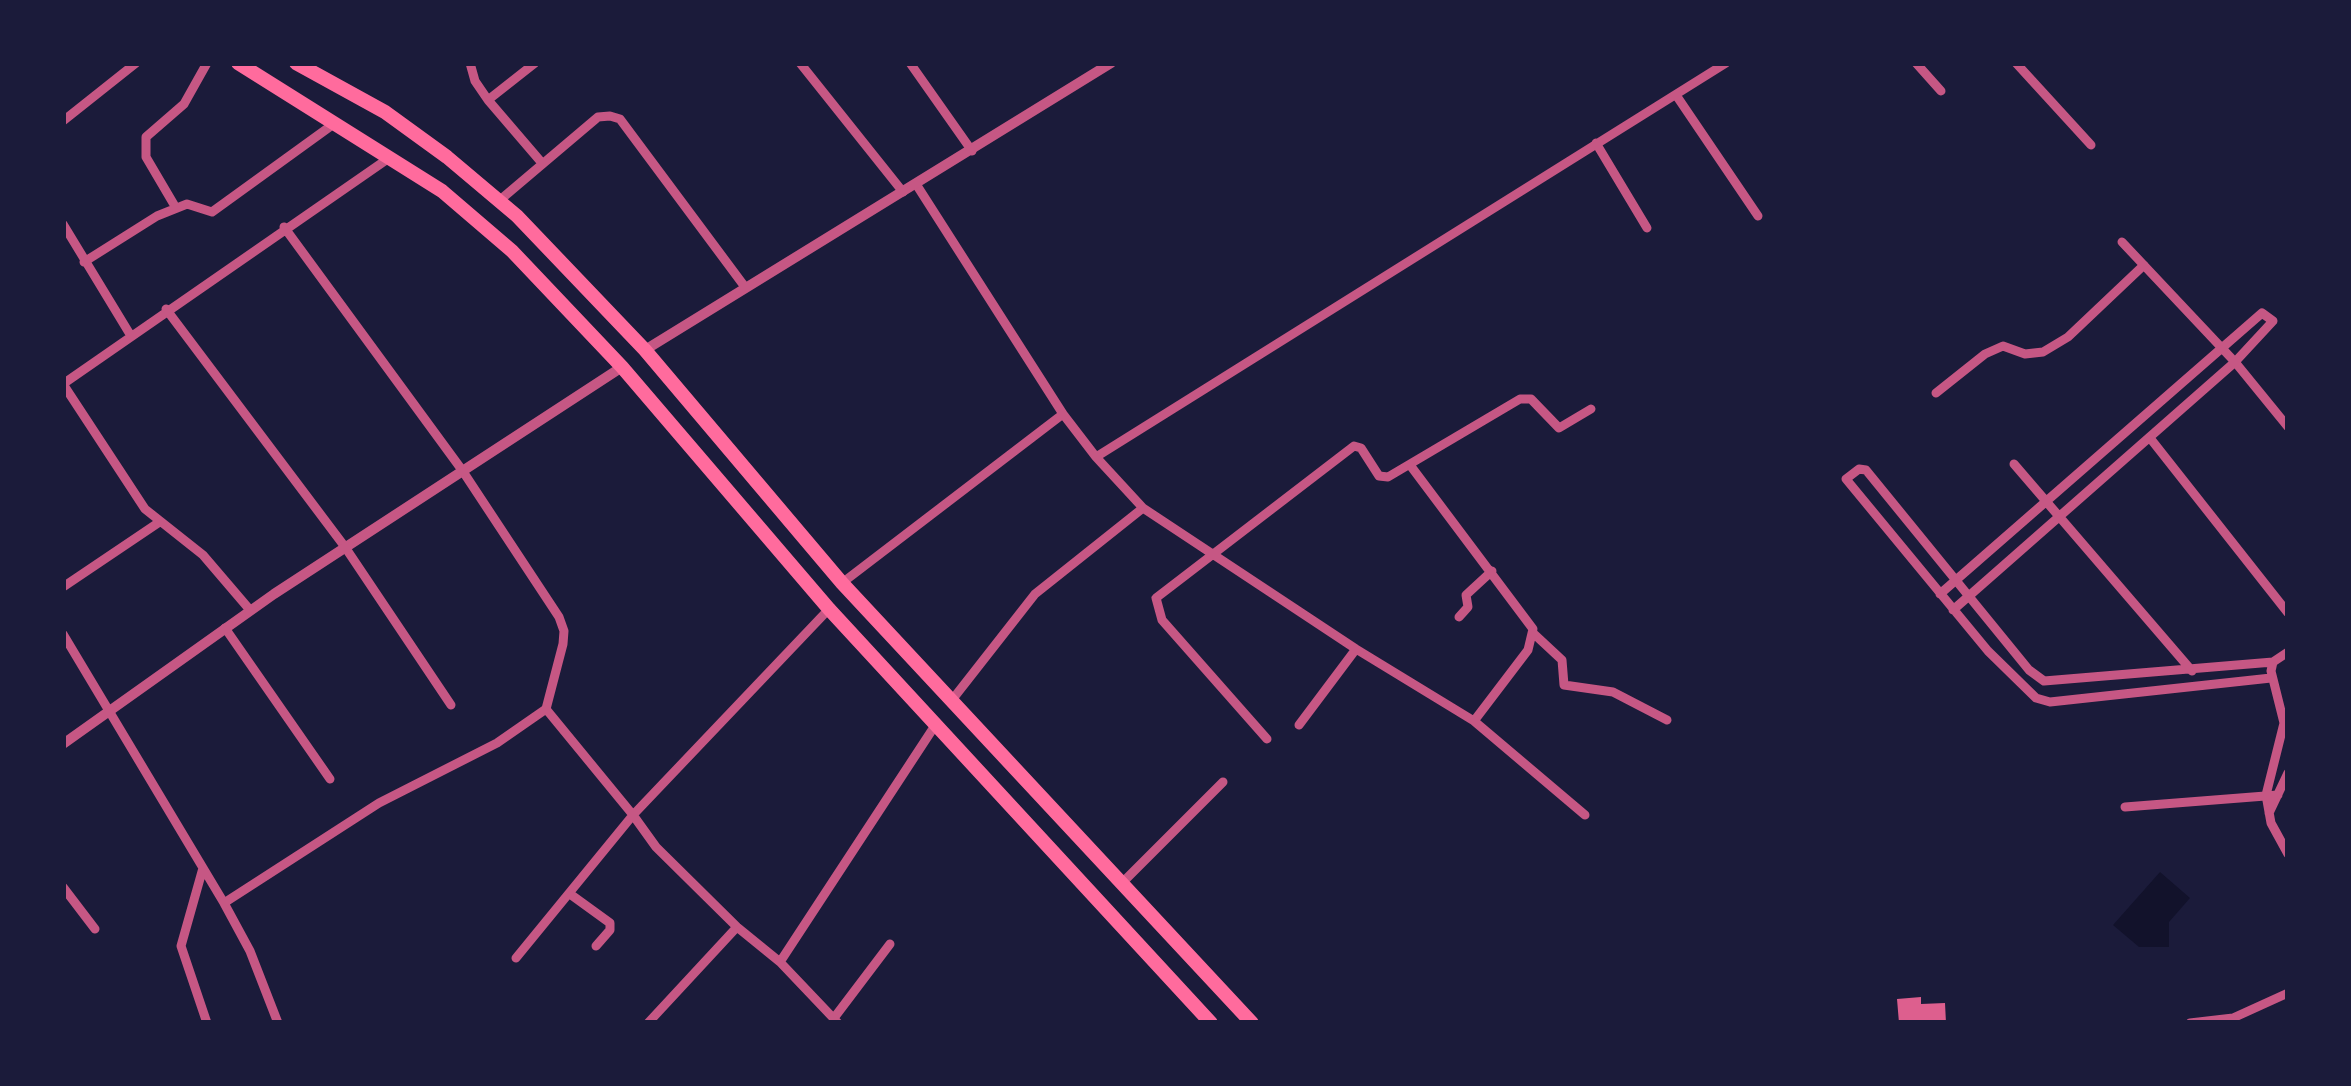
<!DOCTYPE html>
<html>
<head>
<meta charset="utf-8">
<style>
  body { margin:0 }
  #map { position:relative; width:2351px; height:1086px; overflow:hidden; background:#1b1b3a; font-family:"PT Sans Narrow",sans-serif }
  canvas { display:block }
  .frame { position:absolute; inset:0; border:66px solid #1b1b3a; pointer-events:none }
</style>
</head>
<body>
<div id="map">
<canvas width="2351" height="1086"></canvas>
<div class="frame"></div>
</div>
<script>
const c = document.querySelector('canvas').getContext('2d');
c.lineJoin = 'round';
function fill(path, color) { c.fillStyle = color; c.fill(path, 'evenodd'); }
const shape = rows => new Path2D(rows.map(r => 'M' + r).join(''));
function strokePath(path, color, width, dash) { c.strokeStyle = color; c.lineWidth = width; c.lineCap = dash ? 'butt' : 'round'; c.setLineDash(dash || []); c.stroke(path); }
fill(shape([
  [2160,872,2190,898,2169,922,2169,947,2139,947,2113,925]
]), '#12122b');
fill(shape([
  [1921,997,1921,1004,1945,1003,1946,1023,1899,1023,1897,999]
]), '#dd5f8e');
strokePath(shape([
  [470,63,475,81,488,100],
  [535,63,488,100,542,163],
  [800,63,903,192],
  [910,63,972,151],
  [1916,63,1941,91],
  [2016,63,2091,145],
  [1676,95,1758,216],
  [63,121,136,63],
  [1596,143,1647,228],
  [500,200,598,117,610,116,620,119,745,287],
  [176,208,146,157,146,137,184,104,207,63],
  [63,224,131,336],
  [284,227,462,470,559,617,564,631,563,644,546,709],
  [2122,242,2235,362,2288,427],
  [84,262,157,216,187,204,212,212,335,123],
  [166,309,345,547,451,705],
  [63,384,389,158],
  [63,384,145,509,203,555,250,610],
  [1936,393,1985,354,2003,346,2025,354,2043,352,2068,337,2144,265],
  [1063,414,1096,457,1726,63],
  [2150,438,2288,613],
  [1096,457,1143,508,1356,649,1474,721,1585,815],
  [2014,464,2192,671],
  [1410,465,1533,629,1528,650,1474,721],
  [842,583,1063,414,916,184],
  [63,587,158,523],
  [1940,594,2262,313,2273,321,2235,362,1953,610],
  [829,609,633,815,656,847,737,927,780,962,838,1023],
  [1459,617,1468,607,1466,595,1492,571],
  [225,628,330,779],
  [1533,633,1562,660,1564,685,1613,692,1667,720],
  [63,634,224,903,250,951,278,1023],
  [2288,652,2273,662,2271,671,2284,723,2266,795,2271,823,2288,854],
  [2271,678,2050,702,2036,698,1988,651,1846,479,1859,469,1866,470,2029,670,2044,681,2273,662],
  [952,700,1035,594,1143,508],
  [1299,725,1356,649],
  [1267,739,1162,620,1156,598,1354,446,1361,448,1379,476,1388,477,1520,399,1531,399,1559,428,1591,409],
  [2125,807,2278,795],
  [2269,813,2288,773],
  [203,868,181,946,207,1023],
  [1122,883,1223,782],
  [63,887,95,929],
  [570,894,610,923,610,930,596,946],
  [224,903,379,803,497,743,546,709,633,815,516,958],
  [780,962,936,724],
  [834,1018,890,944],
  [648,1023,737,927],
  [2190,1023,2233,1018,2288,993]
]), '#c65784', 9);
strokePath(shape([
  [645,350,1111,63],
  [63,744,274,594,622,367]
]), '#c65784', 10);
strokePath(shape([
  [238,63,442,191,512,251,622,367,829,609,1211,1023],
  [296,63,385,112,447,157,517,216,645,350,842,583,1252,1023]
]), '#ff6b9d', 14);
</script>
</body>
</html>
